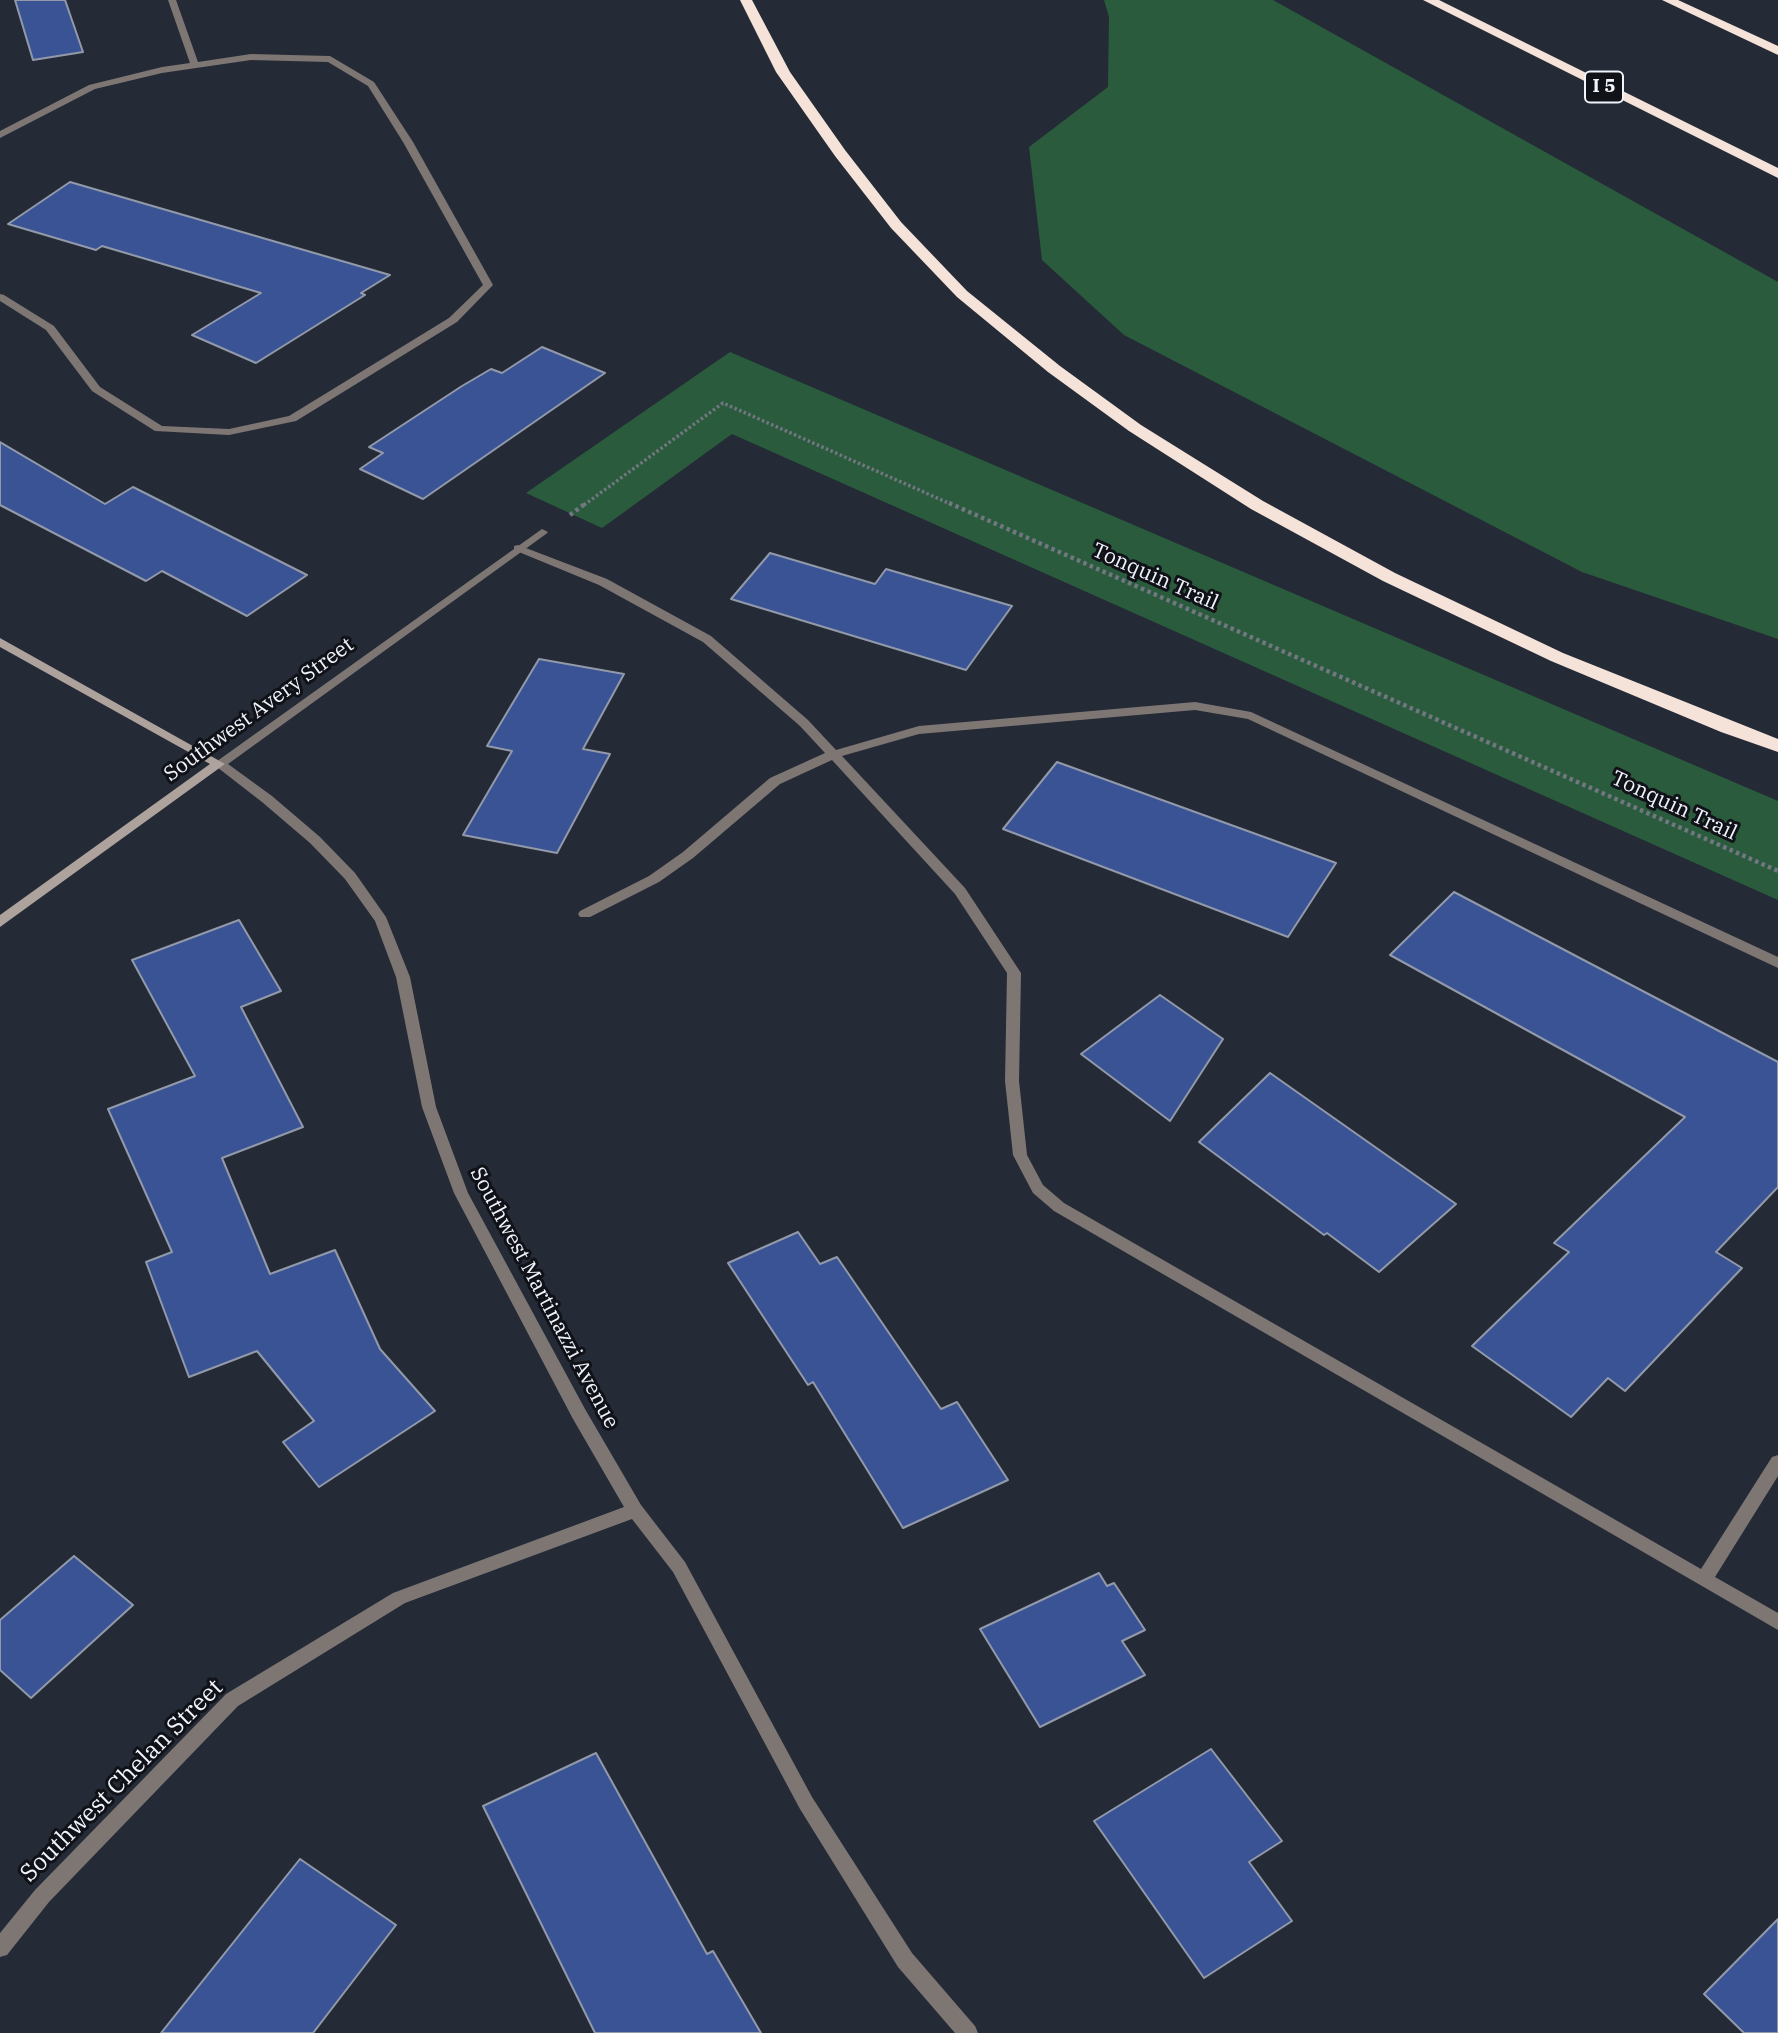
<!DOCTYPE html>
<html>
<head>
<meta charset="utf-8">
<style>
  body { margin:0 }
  canvas { display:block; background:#242a36 }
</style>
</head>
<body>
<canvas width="1778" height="2033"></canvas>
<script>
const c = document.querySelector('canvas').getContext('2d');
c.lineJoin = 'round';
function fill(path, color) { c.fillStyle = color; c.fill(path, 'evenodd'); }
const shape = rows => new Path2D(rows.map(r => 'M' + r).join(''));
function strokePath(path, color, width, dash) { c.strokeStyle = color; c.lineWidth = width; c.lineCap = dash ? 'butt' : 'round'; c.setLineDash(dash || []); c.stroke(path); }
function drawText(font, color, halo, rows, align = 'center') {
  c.font = font + ' "IBM Plex Serif",serif'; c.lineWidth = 6; c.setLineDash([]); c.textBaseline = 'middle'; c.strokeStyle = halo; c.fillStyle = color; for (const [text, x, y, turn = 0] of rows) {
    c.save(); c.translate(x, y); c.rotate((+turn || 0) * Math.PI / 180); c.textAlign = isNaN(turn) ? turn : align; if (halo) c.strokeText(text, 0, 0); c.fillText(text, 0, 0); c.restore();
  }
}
fill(shape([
  [1104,0,1273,0,1778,282,1778,639,1582,572,1124,335,1042,260,1029,147,1108,87,1109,17],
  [730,352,1778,801,1778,900,732,434,602,528,526,493]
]), '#2a5b3d');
const building = shape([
  [15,0,65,0,83,52,33,60,15,0],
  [70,182,390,275,361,293,365,295,256,363,192,335,261,293,102,246,96,250,8,224,70,182],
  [542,347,605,373,423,499,360,469,383,453,369,447,462,386,491,369,502,373,542,347],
  [0,442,105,504,133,487,307,575,247,616,162,571,146,581,0,505,0,442],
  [770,553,875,584,886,569,1012,606,966,670,731,599,770,553],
  [539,659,624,674,583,749,610,754,557,853,463,835,512,751,487,746,539,659],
  [1057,762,1336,863,1288,937,1003,829,1057,762],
  [1454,892,1778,1062,1778,1187,1716,1252,1742,1268,1625,1391,1608,1378,1571,1417,1472,1346,1569,1252,1554,1243,1685,1117,1390,955,1454,892],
  [239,920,281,991,241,1007,303,1127,222,1158,270,1274,335,1250,380,1349,435,1411,319,1487,283,1442,314,1421,257,1351,189,1377,146,1262,172,1252,108,1109,195,1076,132,960,239,920],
  [1160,995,1223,1039,1170,1121,1081,1054,1160,995],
  [1270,1073,1456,1204,1379,1272,1327,1233,1324,1235,1199,1142,1270,1073],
  [798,1232,820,1264,837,1257,941,1409,957,1402,1008,1480,903,1528,813,1382,808,1385,728,1263,798,1232],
  [74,1556,133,1605,31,1698,0,1670,0,1620,74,1556],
  [1099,1573,1107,1586,1114,1583,1145,1630,1122,1641,1145,1675,1040,1727,980,1629,1099,1573],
  [1211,1749,1282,1841,1249,1862,1292,1921,1204,1978,1094,1821,1211,1749],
  [596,1753,707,1954,713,1951,761,2033,595,2033,483,1806,596,1753],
  [300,1859,396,1925,313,2033,161,2033,300,1859],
  [1778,1919,1778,2033,1744,2033,1704,1994,1778,1919]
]);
fill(building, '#3a5395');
strokePath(building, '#9299a9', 2);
strokePath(shape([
  [584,505,723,403,953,505]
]), '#727782', 3.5, [2.5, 2.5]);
strokePath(shape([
  [949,503,1778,871],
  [570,515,586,503]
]), '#727782', 4.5, [3.5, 3.5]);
fill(shape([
  [168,0,176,0,198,62,251,54,330,56,374,82,413,142,493,285,457,322,296,421,229,435,155,431,92,391,46,330,0,301,0,294,4,295,54,326,100,387,162,426,229,429,289,416,449,318,483,285,403,142,368,86,328,62,251,60,162,73,95,89,0,138,0,131,89,85,162,67,190,63,168,0],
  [518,545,607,579,711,636,808,720,836,750,919,726,1195,702,1251,712,1778,957,1778,968,1248,719,1195,710,919,734,842,756,965,888,1021,973,1019,1081,1027,1155,1043,1185,1064,1203,1701,1569,1772,1457,1778,1455,1778,1476,1715,1577,1778,1613,1778,1630,1054,1211,1033,1193,1013,1155,1005,1081,1007,973,955,894,832,760,780,784,693,858,659,882,590,917,580,917,578,914,580,911,649,876,683,852,770,778,825,753,800,726,703,642,599,585,514,550,514,546,518,545]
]), '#7e7673');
fill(shape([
  [542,529,548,532,546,534,228,764,272,796,320,837,355,873,386,917,410,977,436,1107,468,1193,585,1409,641,1505,685,1562,812,1797,912,1953,975,2026,978,2033,955,2033,898,1967,800,1809,673,1572,632,1519,405,1603,238,1706,49,1902,7,1955,0,1957,0,1933,35,1890,226,1694,393,1593,624,1507,573,1419,454,1193,422,1107,396,977,375,921,345,879,310,843,262,802,213,764,542,529]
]), '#7e7673');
fill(shape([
  [0,638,225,764,0,927,0,915,210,764,0,647,0,638]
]), '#aea29c');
fill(shape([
  [740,0,752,0,790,72,845,150,901,222,967,291,1060,366,1141,425,1263,501,1395,573,1563,653,1778,739,1778,752,1721,732,1551,661,1383,581,1251,509,1129,431,1048,372,957,297,891,228,835,156,776,72,740,0],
  [1423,0,1439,0,1778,168,1778,178,1423,0],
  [1662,0,1678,0,1778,46,1778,55,1662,0]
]), '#f5e2d9');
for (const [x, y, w] of [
  [1604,87,38]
]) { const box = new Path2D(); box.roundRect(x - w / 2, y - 15.5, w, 31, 5); c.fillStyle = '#101218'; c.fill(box); strokePath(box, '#f0f4fd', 2); }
drawText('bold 19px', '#f0f4fd', null, [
  ["I 5",1604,87]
]);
drawText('21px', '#f0f4fd', '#101218', [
  ["Tonquin Trail",1155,577,24],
  ["Southwest Avery Street",259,710,-36],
  ["Tonquin Trail",1674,806,25],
  ["Southwest Martinazzi Avenue",544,1298,62]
]);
drawText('24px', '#f0f4fd', '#101218', [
  ["Southwest Chelan Street",122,1781,-45]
]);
</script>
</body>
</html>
